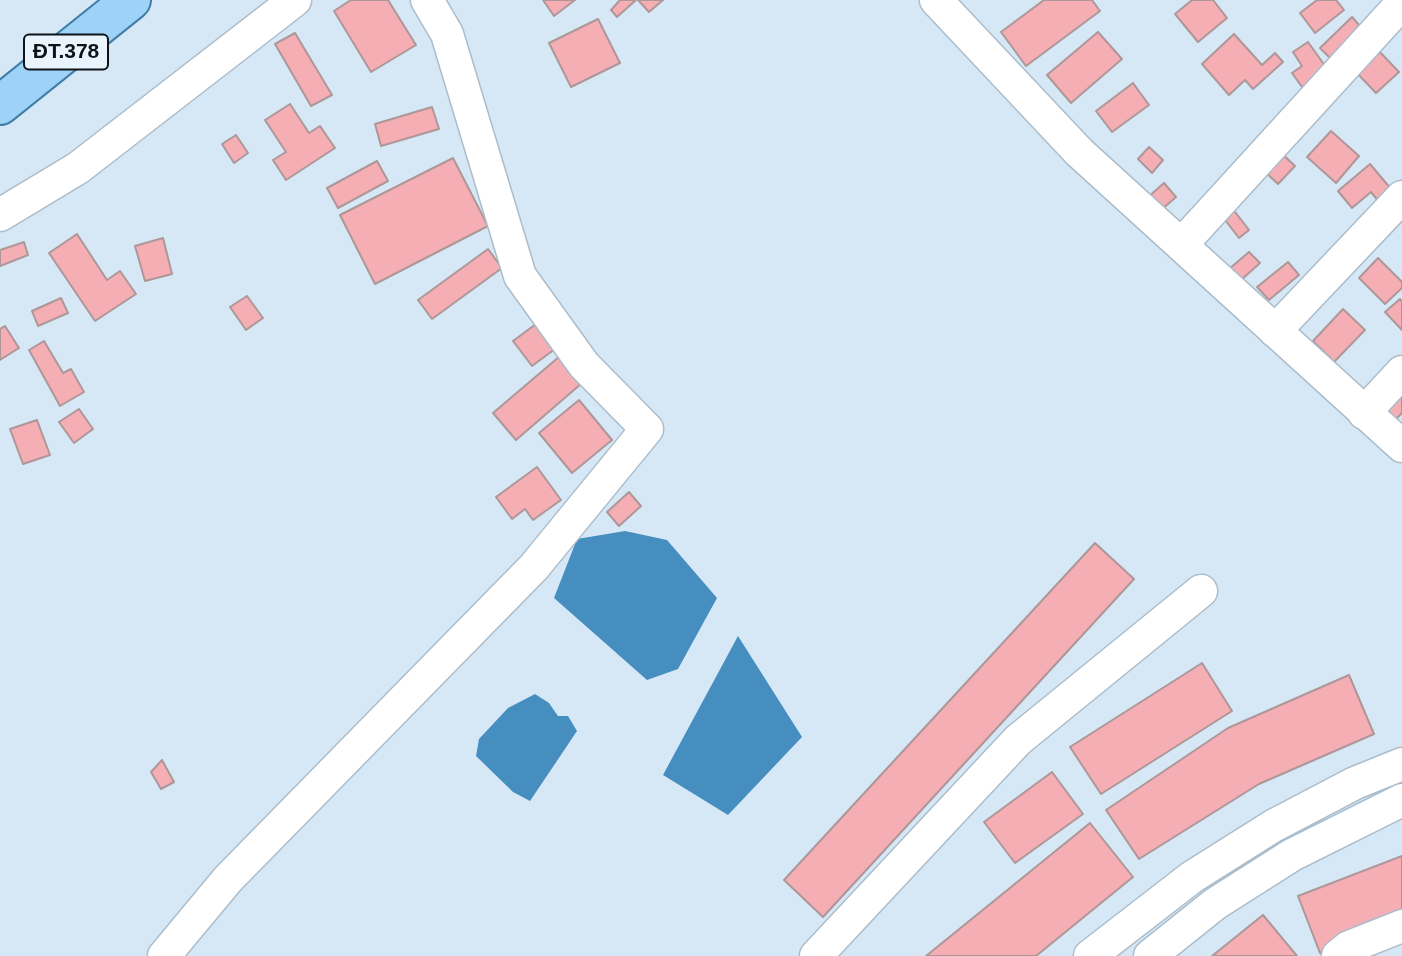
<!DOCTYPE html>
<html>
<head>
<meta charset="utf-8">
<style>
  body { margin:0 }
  canvas { display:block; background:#d6e8f6 }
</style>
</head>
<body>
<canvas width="1402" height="956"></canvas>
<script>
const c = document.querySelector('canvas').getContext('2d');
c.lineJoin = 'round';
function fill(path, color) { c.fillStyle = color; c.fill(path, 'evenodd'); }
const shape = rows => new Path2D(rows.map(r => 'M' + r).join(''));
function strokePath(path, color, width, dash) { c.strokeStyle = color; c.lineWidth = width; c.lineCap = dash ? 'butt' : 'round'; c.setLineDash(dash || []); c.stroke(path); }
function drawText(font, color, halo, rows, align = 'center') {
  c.font = font + ' Arial,sans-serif'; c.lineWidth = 7; c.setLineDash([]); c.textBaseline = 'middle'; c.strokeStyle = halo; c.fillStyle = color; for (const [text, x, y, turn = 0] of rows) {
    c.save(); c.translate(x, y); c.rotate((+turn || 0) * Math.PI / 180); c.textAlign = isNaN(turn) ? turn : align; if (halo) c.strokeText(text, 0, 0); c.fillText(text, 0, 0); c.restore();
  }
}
fill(shape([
  [625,531,667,540,717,598,678,669,647,680,554,598,577,539],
  [738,636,802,737,728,815,663,775],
  [535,694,549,703,558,716,568,716,577,731,530,801,513,792,476,756,479,739,508,708]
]), '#468ec0');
const building = shape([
  [351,0,388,0,416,45,371,72,334,11,351,0],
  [543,0,575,0,554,16,543,0],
  [620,0,636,0,617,17,611,10,620,0],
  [638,0,663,0,649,12,638,0],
  [1044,0,1092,0,1100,11,1026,66,1001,32,1044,0],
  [1192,0,1213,0,1227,18,1198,42,1175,14,1192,0],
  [1317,0,1336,0,1344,10,1315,33,1300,13,1317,0],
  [1352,17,1367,34,1336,64,1320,48,1352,17],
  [598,19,620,63,571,87,549,43,598,19],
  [1098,32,1122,59,1071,103,1047,75,1098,32],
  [295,33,332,95,311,106,275,44,295,33],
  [1234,34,1262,65,1275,53,1283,62,1253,89,1245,80,1229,95,1202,64,1234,34],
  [1308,42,1328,70,1302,87,1292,73,1302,66,1293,52,1308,42],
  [1376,48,1399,72,1376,93,1353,69,1376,48],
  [1133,83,1149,105,1112,132,1096,111,1133,83],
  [290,104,309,133,320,126,335,148,286,180,273,160,286,152,265,120,290,104],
  [432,107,439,129,381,146,375,124,432,107],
  [1331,131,1359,156,1336,183,1307,157,1331,131],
  [236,135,248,153,234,163,222,144,236,135],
  [1149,147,1163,160,1152,173,1138,159,1149,147],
  [1277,149,1295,166,1278,184,1261,168,1277,149],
  [453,158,488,226,375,284,340,215,453,158],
  [377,161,388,181,338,208,327,188,377,161],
  [1370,164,1397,196,1384,208,1371,192,1352,208,1338,191,1370,164],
  [1164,183,1176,197,1159,212,1147,198,1164,183],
  [1232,208,1249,230,1239,238,1222,216,1232,208],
  [77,234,107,280,120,271,136,294,95,321,49,253,77,234],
  [163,238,172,274,145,281,135,246,163,238],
  [24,242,28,255,0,266,0,250,24,242],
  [488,249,502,268,432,319,418,300,488,249],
  [1249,252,1260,263,1240,281,1229,269,1249,252],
  [1378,258,1402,282,1402,288,1385,304,1359,278,1378,258],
  [1288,262,1299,275,1269,300,1257,287,1288,262],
  [247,296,263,318,246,330,230,307,247,296],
  [61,298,68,313,38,326,32,311,61,298],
  [1400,299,1402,302,1402,330,1385,312,1400,299],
  [1343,309,1365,330,1334,362,1313,341,1343,309],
  [536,324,555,349,532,366,513,341,536,324],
  [5,326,19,348,0,360,0,329,5,326],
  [44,341,63,373,71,369,84,392,60,406,29,350,44,341],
  [560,356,582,383,516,440,493,413,560,356],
  [1402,384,1402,413,1395,420,1381,407,1402,384],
  [579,400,612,440,572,473,539,433,579,400],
  [79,409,93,429,74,443,59,422,79,409],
  [37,420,50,455,23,464,10,429,37,420],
  [537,467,561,500,533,520,525,509,512,519,496,497,537,467],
  [629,492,641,506,619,526,607,512,629,492],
  [1095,543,1134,579,823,917,784,880,1095,543],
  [1202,663,1232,711,1101,794,1070,747,1202,663],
  [1349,675,1374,734,1259,784,1139,859,1106,810,1228,728,1349,675],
  [162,760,174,782,161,789,151,772,162,760],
  [1052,772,1083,814,1015,863,984,822,1052,772],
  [1090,823,1133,877,1036,956,926,956,1090,823],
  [1402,856,1402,923,1320,953,1298,896,1402,856],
  [1263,915,1297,956,1212,956,1263,915]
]);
fill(building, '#f5aeb4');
strokePath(building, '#ad9798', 2);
const minor = shape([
  [936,0,1079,152,1402,446],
  [0,215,78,168,295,0],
  [1181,245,1402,3],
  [1275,331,1402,197],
  [1364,413,1402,372],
  [164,956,228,879,534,567,647,429,584,365,520,276,447,34,427,0],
  [816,956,1018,740,1201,591],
  [1090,956,1192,877,1273,826,1355,783,1402,764],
  [1150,956,1215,904,1292,855,1402,800],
  [1338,956,1349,947,1402,926]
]);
const major = shape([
  [0,105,131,0]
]);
strokePath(minor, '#abbcca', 35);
strokePath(major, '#417da6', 42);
strokePath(minor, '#fff', 32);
strokePath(major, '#9ed3f7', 38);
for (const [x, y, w] of [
  [66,52,84]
]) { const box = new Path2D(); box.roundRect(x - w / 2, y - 17.5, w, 35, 5); c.fillStyle = '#e9f4fd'; c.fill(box); strokePath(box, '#0e1419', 2); }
drawText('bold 21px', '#0e1419', null, [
  ["ĐT.378",66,52]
]);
</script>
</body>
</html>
